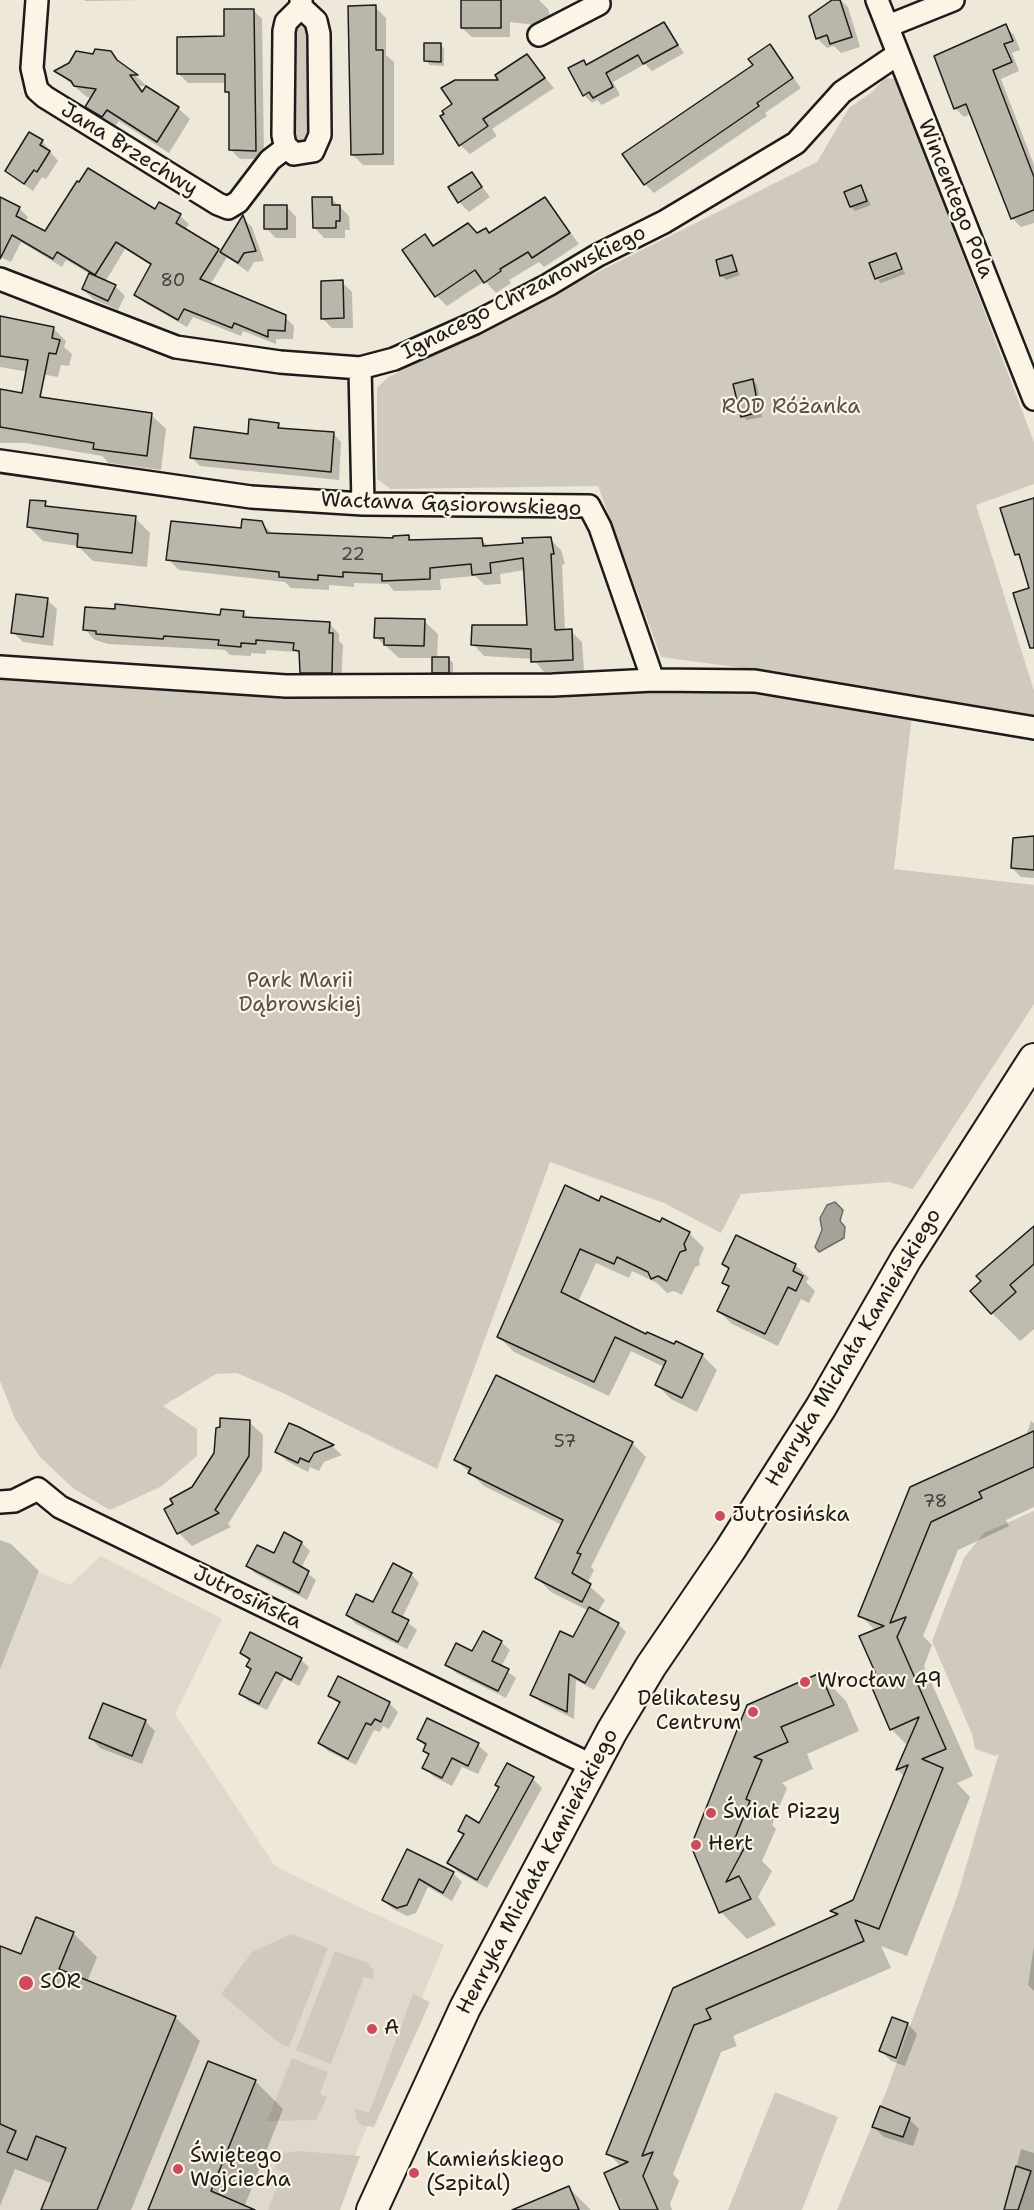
<!DOCTYPE html>
<html>
<head>
<meta charset="utf-8">
<style>
  body { margin:0 }
  canvas { display:block; background:#eee8d9 }
</style>
</head>
<body>
<canvas width="1034" height="2210"></canvas>
<script>
const c = document.querySelector('canvas').getContext('2d');
c.lineJoin = 'round';
function fill(path, color) { c.fillStyle = color; c.fill(path, 'evenodd'); }
const shape = rows => new Path2D(rows.map(r => 'M' + r).join(''));
function strokePath(path, color, width, dash) { c.strokeStyle = color; c.lineWidth = width; c.lineCap = dash ? 'butt' : 'round'; c.setLineDash(dash || []); c.stroke(path); }
function drawText(font, color, halo, rows, align = 'center') {
  c.font = font + ' "Shantell Sans",sans-serif'; c.lineWidth = 4.5; c.setLineDash([]); c.textBaseline = 'middle'; c.strokeStyle = halo; c.fillStyle = color; for (const [text, x, y, turn = 0] of rows) {
    c.save(); c.translate(x, y); c.rotate((+turn || 0) * Math.PI / 180); c.textAlign = isNaN(turn) ? turn : align; if (halo) c.strokeText(text, 0, 0); c.fillText(text, 0, 0); c.restore();
  }
}
fill(shape([
  [101,1556,222,1619,175,1714,275,1866,363,1909,444,1945,332,2210,0,2210,0,1671,39,1572,70,1585]
]), '#ded9cb');
fill(shape([
  [299,21,312,25,315,136,301,145,292,141,288,37],
  [885,78,896,79,1034,442,1034,484,976,505,1034,691,1034,718,786,674,661,657,598,486,391,489,377,479,377,388,387,378,817,162,849,108,872,92],
  [0,674,741,690,806,697,912,715,894,869,1034,885,1034,1004,913,1189,889,1182,741,1194,721,1233,664,1203,550,1162,437,1469,285,1394,237,1373,216,1374,163,1406,197,1429,197,1456,162,1486,110,1510,74,1489,40,1457,15,1419,0,1381],
  [1034,1511,1034,2210,837,2210,886,2092,958,1894,999,1753,996,1756,975,1749,972,1734,932,1641,964,1558,984,1533],
  [291,1934,328,1948,289,2047,279,2043,221,1994,252,1952],
  [335,1951,368,1963,374,1971,373,1980,364,1977,331,2064,296,2050],
  [413,1994,430,2002,374,2127,361,2125,356,2118,355,2108,369,2113],
  [292,2058,328,2072,320,2094,327,2097,316,2120,267,2121],
  [775,2092,838,2117,802,2210,728,2210],
  [299,2151,360,2156,340,2210,268,2210,283,2172,274,2168,278,2159,282,2153]
]), '#cfcabd');
const water = shape([
  [835,1202,843,1210,840,1221,845,1227,844,1238,819,1252,815,1247,822,1230,820,1218,827,1205,835,1202]
]);
fill(water, '#a7a299');
strokePath(water, '#6f6c67', 1.5);
fill(shape([
  [84,0,142,0,86,1],
  [462,0,539,0,548,9,552,23,545,26,510,22,510,37,472,37,462,28],
  [834,0,841,0,848,7,860,47,841,53,834,46,827,48,817,38],
  [375,7,386,18,386,55,394,62,394,165,363,165,352,154],
  [253,10,262,19,264,159,240,159,230,149,230,95,226,91,226,83,188,83,179,74,226,37],
  [664,24,684,53,652,71,645,64,613,82,620,95,602,105,597,100,592,103,584,95,583,61,587,66],
  [1005,26,1014,35,1020,50,1012,53,1019,71,1001,79,1034,165,1034,223,1021,227,1012,218,971,114,964,117,955,108],
  [440,44,444,49,444,66,430,65,426,61],
  [769,46,801,88,765,113,767,116,654,193,645,184,755,66],
  [110,53,147,86,140,86,144,92,178,108,190,119,169,153,119,121,114,128,98,118,87,106,92,98,87,97,57,72,93,55],
  [527,56,554,88,492,129,497,136,470,154,460,145,500,81],
  [42,141,58,161,46,179,42,177,33,191,6,171],
  [472,174,490,197,469,212,459,202],
  [861,186,871,205,855,211,851,207],
  [544,198,579,244,544,267,539,262,509,280,511,283,496,293,485,281,447,306,437,296,425,236,435,246,490,234],
  [332,199,349,216,350,230,345,230,345,238,324,238,315,228],
  [160,204,180,216,189,224,185,230,222,254,243,218,252,227,264,261,254,262,248,272,227,257,210,285,285,317,294,326,293,339,276,339,276,344,243,331,241,336,193,317,187,327,145,303,136,294,152,266,125,249,105,282,115,286,125,296,118,310,93,299,83,289,90,274,66,260,62,267,21,242,11,262,0,257,0,210,19,208,28,217,25,223,46,233,155,211],
  [287,207,296,217,296,238,276,238,266,228],
  [731,257,740,275,726,280,722,276,718,261],
  [904,270,905,274,881,283,878,280],
  [342,282,352,292,353,328,332,328,322,318],
  [0,317,53,328,66,341,64,347,72,354,69,366,61,365,58,377,0,367],
  [753,381,757,385,762,417,747,420,742,416],
  [0,389,151,415,166,429,161,470,109,463,102,456,26,443,0,443],
  [278,424,284,430,333,433,341,442,339,480,200,466,191,457],
  [45,503,51,508,135,518,150,533,147,567,93,561,78,546,43,541,28,526],
  [261,523,273,534,394,539,409,537,413,541,482,540,489,547,524,545,550,539,561,550,565,564,562,565,565,631,571,631,582,642,584,671,544,672,533,659,484,656,473,644,528,626,525,570,500,574,501,584,485,585,475,576,440,579,441,590,394,591,388,584,354,583,354,587,329,585,329,590,291,588,285,582,179,570,168,559],
  [47,600,57,609,53,646,23,642,13,632],
  [243,612,249,619,329,623,339,634,339,641,343,645,341,683,311,683,301,673,301,656,297,652,266,650,266,654,251,653,251,656,230,655,225,650,108,644,95,640,84,629],
  [424,621,438,634,437,659,449,659,453,663,453,677,438,677,434,672,434,658,399,658,376,637],
  [1034,838,1034,878,1021,877,1012,868],
  [600,1203,689,1233,704,1248,699,1260,700,1265,695,1267,682,1295,674,1291,667,1293,657,1283,632,1271,629,1278,596,1263,578,1302,647,1336,702,1355,717,1370,697,1412,671,1399,656,1384,664,1367,631,1351,609,1396,514,1352,499,1337],
  [1034,1228,1034,1329,1020,1341,992,1313],
  [724,1264,795,1265,809,1278,806,1282,815,1291,809,1303,801,1299,778,1346,732,1324,718,1311,729,1288,724,1282,730,1269],
  [1031,1421,1034,1423,1034,1507,1006,1520,1009,1526,958,1550,923,1636,932,1645,924,1666,973,1776,957,1783,970,1797,907,1956,881,1946,891,1968,733,2036,737,2046,721,2052,673,2174,679,2181,670,2204,672,2210,622,2210,621,2167,608,2153,674,1989,837,1916,832,1912,854,1901,905,1777,898,1770,908,1746,891,1729,876,1673,876,1631,860,1615,911,1488,1026,1436],
  [249,1422,263,1435,262,1470,228,1524,231,1527,192,1546,179,1533,175,1505,193,1488,216,1453,222,1429],
  [290,1425,333,1447,342,1455,324,1462,319,1471,310,1467,308,1472,287,1461,277,1451],
  [632,1443,646,1457,591,1567,594,1570,587,1584,605,1600,597,1613,618,1624,626,1632,594,1690,576,1680,574,1719,540,1702,532,1694,574,1639,589,1611,551,1592,537,1578,562,1525,484,1486,456,1460],
  [284,1534,302,1543,310,1551,301,1568,316,1580,307,1600,256,1574,248,1566,274,1555],
  [0,1540,11,1544,39,1571,0,1670],
  [411,1574,419,1583,402,1618,417,1630,407,1649,356,1624,347,1615,373,1604],
  [501,1642,510,1650,501,1667,516,1678,506,1698,456,1673,447,1664],
  [241,1653,301,1660,309,1667,299,1686,284,1678,267,1710,248,1701,241,1693,252,1670,250,1661],
  [820,1675,846,1701,859,1731,807,1754,813,1769,782,1783,787,1788,772,1825,776,1829,762,1861,772,1871,758,1897,776,1925,747,1939,721,1912,748,1706],
  [338,1678,390,1704,398,1712,389,1729,383,1726,380,1732,374,1730,356,1765,328,1751,320,1743,340,1705,330,1696],
  [145,1721,155,1731,142,1764,100,1748,91,1738],
  [419,1739,478,1745,488,1754,478,1774,462,1767,452,1786,434,1777,424,1767,430,1756,425,1750,426,1747],
  [533,1779,542,1788,487,1888,458,1872,449,1863,465,1835,460,1830,480,1825],
  [407,1851,453,1873,462,1882,452,1901,428,1887,416,1913,407,1916,393,1909,383,1900],
  [73,1933,97,1957,87,1982,175,2017,200,2041,131,2210,43,2210,53,2184,15,2169,0,2206,0,1947,22,1956],
  [1034,1946,1034,1991,1028,1985],
  [908,2024,917,2034,905,2066,891,2061,881,2051],
  [255,2081,283,2109,243,2210,149,2210],
  [909,2119,919,2129,913,2146,884,2137,874,2127],
  [1021,2149,1034,2153,1034,2210,1006,2210],
  [568,2187,591,2210,516,2210]
]), '#0003');
const building = shape([
  [461,0,501,0,501,28,461,28,461,0],
  [832,0,840,0,852,37,830,44,827,35,816,39,809,16,832,0],
  [376,5,376,50,383,50,383,154,351,155,348,6,376,5],
  [224,9,254,9,256,151,229,150,229,92,225,92,225,74,177,74,177,37,224,36,224,9],
  [664,22,678,45,643,64,638,55,606,73,613,87,593,98,589,92,583,96,568,68,584,60,586,65,664,22],
  [1006,24,1013,41,1004,44,1012,62,993,70,1034,177,1034,210,1011,219,966,104,954,109,934,56,1006,24],
  [424,43,441,43,441,62,424,61,424,43],
  [770,44,793,78,757,103,759,106,644,185,622,154,753,65,748,59,770,44],
  [95,49,111,51,117,60,138,75,130,75,142,92,146,86,179,107,157,142,107,110,102,117,85,107,96,89,74,86,71,81,54,71,69,63,76,51,93,54,95,49],
  [527,54,545,78,483,119,488,126,459,146,440,116,444,114,442,111,452,104,441,88,455,80,498,80,495,75,527,54],
  [29,132,43,140,40,145,50,151,37,172,34,170,24,184,5,171,29,132],
  [88,168,155,209,159,202,181,214,176,223,219,249,200,279,286,315,285,331,268,330,268,337,234,323,232,328,184,309,178,320,134,295,151,264,116,242,95,275,57,252,53,259,12,235,0,259,0,197,20,207,16,216,45,231,77,181,79,182,88,168],
  [472,172,482,187,458,203,448,187,472,172],
  [861,185,867,201,850,207,844,192,861,185],
  [312,197,332,197,332,205,340,205,340,221,336,221,336,228,313,228,312,197],
  [545,197,570,233,532,258,528,252,500,269,501,271,484,283,475,270,435,297,402,250,425,234,433,246,468,223,477,233,486,228,489,233,545,197],
  [264,205,287,205,287,229,264,229,264,205],
  [243,215,256,251,244,253,238,263,220,252,243,215],
  [896,253,902,269,875,279,869,263,896,253],
  [732,255,737,271,720,276,716,260,732,255],
  [89,273,116,285,108,301,82,289,89,273],
  [343,280,344,318,321,319,321,281,343,280],
  [0,316,54,327,52,338,60,340,56,354,49,353,40,397,152,413,147,456,93,449,94,443,0,427,0,389,22,393,28,360,0,356,0,316],
  [753,379,759,412,741,417,733,384,753,379],
  [249,419,279,423,278,428,334,432,331,472,190,458,194,427,248,434,249,419],
  [1034,498,1034,648,1030,648,1013,593,1029,588,1019,554,1015,555,1000,508,1034,498],
  [30,500,46,501,45,506,136,516,132,553,77,547,78,534,27,527,30,500],
  [242,519,262,521,267,533,393,538,393,536,409,535,409,540,482,538,483,546,523,543,522,538,551,537,554,554,551,554,555,630,572,629,573,660,531,662,531,649,471,645,472,625,527,625,523,558,490,563,491,573,472,575,471,564,430,568,430,579,382,581,382,574,343,572,343,577,318,575,318,580,304,579,279,577,279,572,166,560,171,521,241,528,242,519],
  [16,594,48,598,43,637,11,633,16,594],
  [115,604,220,615,221,609,244,611,243,617,330,622,329,633,333,633,332,673,300,673,299,651,293,650,294,643,256,640,256,644,241,643,241,647,218,645,219,640,164,636,163,639,96,634,96,631,83,630,85,607,115,609,115,604],
  [375,618,425,619,424,646,384,645,384,638,374,638,375,618],
  [432,657,449,657,449,673,432,673,432,657],
  [1034,836,1034,870,1011,868,1013,838,1034,836],
  [565,1185,599,1201,601,1196,660,1222,662,1218,690,1232,684,1244,686,1250,680,1252,667,1281,658,1276,651,1279,648,1272,617,1257,614,1264,580,1249,561,1292,646,1334,647,1332,674,1344,676,1341,703,1354,682,1398,655,1385,666,1361,615,1337,594,1382,497,1337,565,1185],
  [1034,1226,1034,1264,1010,1285,1016,1292,991,1314,970,1291,981,1281,976,1276,1034,1226],
  [736,1235,796,1264,793,1271,803,1276,796,1291,788,1287,765,1334,717,1311,729,1286,722,1283,729,1268,722,1264,736,1235],
  [496,1375,633,1442,577,1553,581,1554,572,1573,591,1584,582,1602,535,1578,563,1520,468,1473,471,1468,454,1460,496,1375],
  [220,1418,250,1420,249,1456,215,1510,219,1513,177,1534,164,1509,173,1504,170,1499,192,1487,214,1453,216,1428,220,1427,220,1418],
  [289,1423,299,1427,334,1445,314,1453,309,1462,300,1458,298,1463,275,1452,289,1423],
  [1034,1431,1034,1467,979,1492,982,1498,931,1522,890,1623,906,1617,897,1637,946,1749,922,1759,943,1768,879,1929,855,1920,864,1941,706,2009,711,2019,694,2025,642,2156,653,2152,643,2176,658,2210,620,2210,604,2173,628,2162,606,2154,673,1988,838,1914,830,1911,853,1900,908,1765,896,1770,919,1717,890,1730,867,1676,875,1672,859,1636,884,1626,858,1616,910,1487,1034,1431],
  [284,1532,302,1542,293,1562,309,1571,299,1593,246,1566,257,1545,274,1553,284,1532],
  [393,1563,412,1573,392,1612,409,1620,398,1642,346,1615,356,1594,373,1602,393,1563],
  [589,1607,619,1623,585,1683,569,1674,567,1712,530,1695,560,1631,573,1637,589,1607],
  [483,1631,502,1641,492,1661,509,1669,498,1691,445,1665,456,1643,472,1651,483,1631],
  [250,1632,302,1658,291,1680,276,1672,259,1704,239,1694,251,1669,246,1666,250,1659,240,1653,250,1632],
  [820,1673,834,1705,781,1727,788,1742,754,1757,762,1760,746,1799,750,1801,735,1838,747,1843,726,1882,739,1876,751,1899,719,1913,691,1846,747,1705,820,1673],
  [338,1676,390,1702,381,1722,375,1719,371,1725,366,1723,348,1759,318,1743,340,1702,328,1696,338,1676],
  [103,1703,146,1720,132,1756,89,1738,103,1703],
  [427,1718,479,1743,468,1766,452,1758,442,1778,422,1768,429,1754,423,1751,426,1744,417,1739,427,1718],
  [507,1763,534,1777,477,1880,447,1863,464,1834,458,1831,466,1815,479,1823,499,1787,495,1785,507,1763],
  [407,1849,454,1872,443,1893,419,1879,407,1905,397,1908,382,1900,407,1849],
  [36,1917,74,1932,59,1969,176,2016,97,2210,41,2210,66,2148,36,2136,27,2160,7,2152,16,2131,0,2124,0,1946,21,1954,36,1917],
  [892,2017,908,2023,896,2058,879,2051,892,2017],
  [208,2061,256,2080,211,2191,255,2210,148,2210,208,2061],
  [880,2106,910,2118,903,2137,872,2127,880,2106],
  [1016,2166,1031,2171,1018,2210,1004,2210,1016,2166],
  [569,2186,579,2210,512,2210,569,2186]
]);
fill(building, '#bab6aa');
strokePath(building, '#1c1c1c', 1.5);
const street = shape([
  [37,0,32,68,37,90,45,97,218,204,228,208,238,202,270,160,287,147],
  [301,0,301,7,286,22,284,31,283,135,285,145,294,154,313,151,320,135,319,34,316,21,301,7],
  [877,0,1034,399],
  [888,26,953,0],
  [539,35,599,4,598,0],
  [0,279,176,347,280,362,360,368,394,359,475,323,548,285,598,255,664,222,796,143,842,92,898,54],
  [360,368,363,504],
  [0,461,251,497,363,504,589,506,600,527,653,680],
  [0,667,286,686,553,685,653,680,755,681,1034,728],
  [0,1502,14,1501,38,1489,60,1507,593,1766]
]);
const secondary = shape([
  [372,2210,465,2008,612,1731,651,1666,730,1550,821,1407,906,1259,1034,1059]
]);
strokePath(street, '#1c1c1c', 26);
strokePath(secondary, '#1c1c1c', 34);
strokePath(street, '#fcf5e5', 21);
strokePath(secondary, '#fcf5e5', 30);
for (const [x, y, r, color] of [
  [720,1516,6,"#d1495b"],
  [805,1682,6,"#d1495b"],
  [753,1712,6,"#d1495b"],
  [711,1813,6,"#d1495b"],
  [696,1845,6,"#d1495b"],
  [26,1983,8,"#d1495b"],
  [372,2029,6,"#d1495b"],
  [178,2169,6,"#d1495b"],
  [414,2173,6,"#d1495b"]
]) { const dot = new Path2D(); dot.arc(x, y, r, 0, 2 * Math.PI); c.fillStyle = color; c.fill(dot); strokePath(dot, '#fcf5e5', 2); }
drawText('18px', '#444240', null, [
  ["80",173,281],
  ["22",353,555],
  ["57",565,1442],
  ["78",935,1502]
]);
drawText('21px', '#1c1c1c', '#fcf5e5', [
  ["Jana Brzechwy",129,150,32],
  ["Wincentego Pola",955,199,68],
  ["Ignacego Chrzanowskiego",524,293,-27],
  ["Wacława Gąsiorowskiego",451,505,2],
  ["Henryka Michała Kamieńskiego",854,1348,-59],
  ["Jutrosińska",247,1598,26],
  ["Henryka Michała Kamieńskiego",538,1872,-62]
]);
drawText('21px', '#52504c', '#fcf5e5', [
  ["ROD Różanka",791,408],
  ["Park Marii",300,982],
  ["Dąbrowskiej",300,1006]
]);
drawText('21px', '#1c1c1c', '#fcf5e5', [
  ["Jutrosińska",732,1516],
  ["Wrocław 49",817,1682],
  ["Delikatesy",741,1700,"right"],
  ["Centrum",741,1724,"right"],
  ["Świat Pizzy",723,1813],
  ["Hert",708,1845],
  ["SOR",40,1983],
  ["A",384,2029],
  ["Świętego",190,2157],
  ["Wojciecha",190,2181],
  ["Kamieńskiego",426,2161],
  ["(Szpital)",426,2185]
], 'left');
</script>
</body>
</html>
